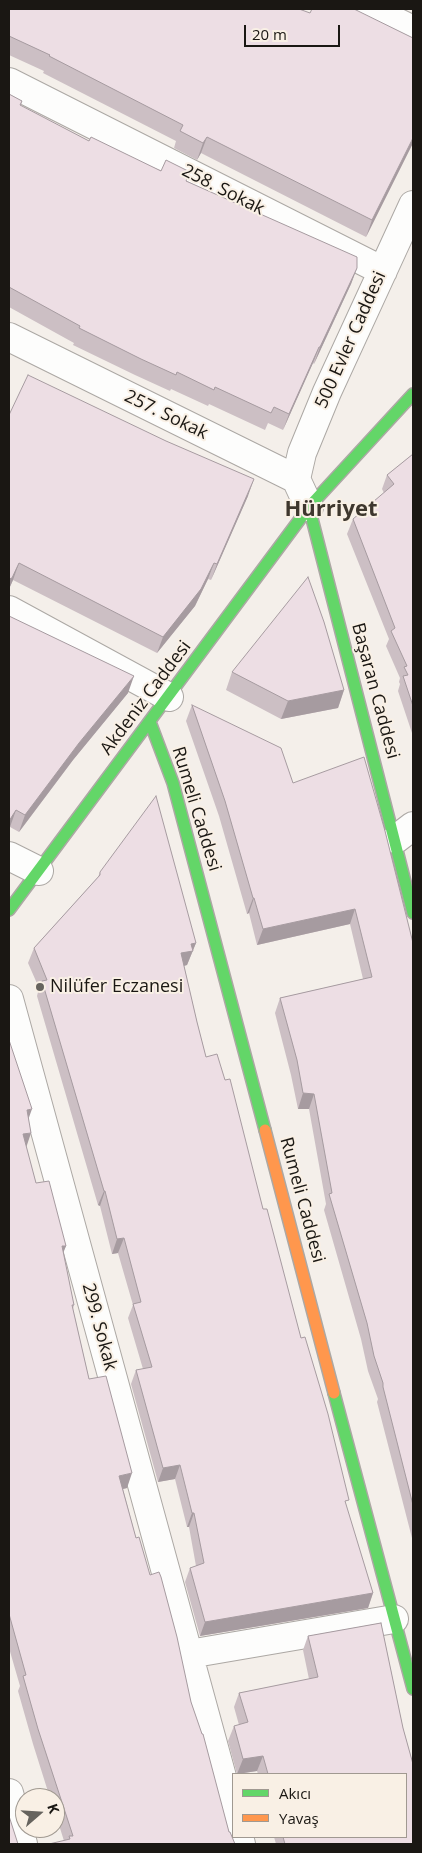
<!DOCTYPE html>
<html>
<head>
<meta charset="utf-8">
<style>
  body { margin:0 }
  #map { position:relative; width:422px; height:1853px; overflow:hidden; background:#f4efea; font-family:"Open Sans",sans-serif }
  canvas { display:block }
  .frame { position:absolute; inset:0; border:10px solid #1a1713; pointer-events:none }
  .legend { position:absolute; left:232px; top:1773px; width:175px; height:65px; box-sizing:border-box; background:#f9f0e5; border:1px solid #a09991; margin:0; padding:6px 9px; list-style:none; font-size:15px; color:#1a1713 }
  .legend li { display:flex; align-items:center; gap:10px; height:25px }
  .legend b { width:25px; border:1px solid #a09991 }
  .north { position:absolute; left:15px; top:1788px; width:50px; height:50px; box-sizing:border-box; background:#f9f0e5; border:1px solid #a09991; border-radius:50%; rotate:71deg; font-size:14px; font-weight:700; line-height:20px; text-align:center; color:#1a1713 }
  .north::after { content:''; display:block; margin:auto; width:18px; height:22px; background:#66635e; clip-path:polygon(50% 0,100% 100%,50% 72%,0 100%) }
  .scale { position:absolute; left:244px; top:25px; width:96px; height:22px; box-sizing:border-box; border:2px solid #1a1713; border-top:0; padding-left:6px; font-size:15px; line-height:18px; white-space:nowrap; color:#1a1713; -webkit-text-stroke:4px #f9f0e5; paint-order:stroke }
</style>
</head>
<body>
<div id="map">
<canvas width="422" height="1853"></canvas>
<div class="frame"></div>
<ul class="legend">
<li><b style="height:6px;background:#63d668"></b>Akıcı</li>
<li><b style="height:6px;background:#ff974d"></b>Yavaş</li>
</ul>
<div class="north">K</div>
<div class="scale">20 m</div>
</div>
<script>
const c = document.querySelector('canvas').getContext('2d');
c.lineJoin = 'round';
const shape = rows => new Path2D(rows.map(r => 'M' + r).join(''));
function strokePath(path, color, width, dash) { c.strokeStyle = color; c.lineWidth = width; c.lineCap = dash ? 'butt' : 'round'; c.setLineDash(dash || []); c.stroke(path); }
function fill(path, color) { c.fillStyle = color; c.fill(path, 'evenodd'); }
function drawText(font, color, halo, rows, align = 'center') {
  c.font = font + ' "Open Sans",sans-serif'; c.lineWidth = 4; c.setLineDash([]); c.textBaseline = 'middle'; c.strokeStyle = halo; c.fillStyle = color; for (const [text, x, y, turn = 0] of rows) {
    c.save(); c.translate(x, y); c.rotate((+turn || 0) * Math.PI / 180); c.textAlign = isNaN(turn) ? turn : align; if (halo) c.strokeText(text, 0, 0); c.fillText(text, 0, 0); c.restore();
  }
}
const street = shape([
  [370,9,413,30],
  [9,82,383,271],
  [9,337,296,479,309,507],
  [296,479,302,453,327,392,413,205],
  [9,610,169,697],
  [396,839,413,826],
  [9,856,39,871],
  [9,999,233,1817],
  [189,1654,394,1619],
  [9,1793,23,1844],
  [239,1837,241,1844]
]);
const fast = shape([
  [309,507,413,913],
  [150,722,173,783,265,1130],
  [9,910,309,507,413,394],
  [334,1393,413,1689]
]);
const slow = shape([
  [265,1130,334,1393]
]);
strokePath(street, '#aca8a4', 30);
strokePath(fast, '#aca8a4', 14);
strokePath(slow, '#aca8a4', 14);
strokePath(street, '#fdfdfc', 28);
strokePath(fast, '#63d668', 11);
strokePath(slow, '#ff974d', 11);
fill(shape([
  [9,9,413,143,366,237,201,153,197,160,174,148,176,141,43,73,44,71,9,55],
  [9,94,22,101,21,106,89,141,187,181,357,268,351,284,314,364,313,363,283,430,268,423,265,430,209,404,208,406,171,389,170,391,135,375,73,345,74,343,9,307],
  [9,415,248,496,211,580,208,579,195,606,157,653,13,580,9,589],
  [413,454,413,736,398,691,400,684,399,682,400,678,386,646,389,639,347,534,353,519,384,493,382,489,387,475],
  [9,616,128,693,73,760,19,832,10,827,9,829],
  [232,672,344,690,338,708,281,719,226,690],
  [192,705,293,783,413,943,413,1542,377,1402,378,1399,368,1371,361,1339,324,1210,326,1204,309,1109,298,1109,291,1075,275,1013,280,998,363,979,350,924,257,945,249,913,247,914,219,816,186,721],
  [100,872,196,943,187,965,184,966,197,1022,206,1057,263,1209,301,1338,346,1506,373,1593,368,1608,200,1636,185,1582,190,1568,196,1566,189,1527,187,1527,175,1479,158,1482,131,1384,136,1370,143,1369,128,1318,133,1305,118,1253,112,1254,100,1206,98,1205,37,996,39,988,28,963,34,948,98,877],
  [9,1040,29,1118,26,1147,36,1183,66,1246,63,1252,74,1305,73,1309,89,1379,127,1488,123,1489,136,1538,150,1575,191,1702,229,1832,64,1841,55,1812,55,1798,50,1798,33,1744,18,1691,20,1686,9,1648],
  [381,1623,403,1728,413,1764,413,1844,276,1844,274,1837,406,1837,406,1774,258,1774,257,1771,237,1774,228,1741,234,1726,239,1725,234,1707,239,1693,309,1679,303,1650,308,1636]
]), '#ccbfc4');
fill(shape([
  [207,137,201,153,197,160,203,143],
  [413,138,413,143,366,237,372,220],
  [357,268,351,284,314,364,320,347],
  [319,347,313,363,283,430,289,414],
  [254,479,248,496,211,580,217,564],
  [19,563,13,580,9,589,9,579],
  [214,563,208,579,195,606,157,653,163,637],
  [134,676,128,693,73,760,19,832,25,815,79,743],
  [344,690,338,708,281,719,288,701],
  [16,810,10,827,9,829,9,821],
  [253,898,254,898,249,913,247,914],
  [355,909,350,924,257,945,263,929],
  [196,943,187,965,176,968,181,953,191,944],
  [303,1093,314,1094,309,1109,298,1109],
  [32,1109,27,1123,27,1110],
  [31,1133,26,1148,23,1134],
  [104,1191,105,1191,100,1206,98,1205],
  [124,1238,118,1253,112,1254,117,1239],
  [62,1246,66,1246,60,1261],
  [180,1465,175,1479,158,1482,163,1468],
  [132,1473,127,1488,114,1491,119,1476],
  [192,1513,194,1513,189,1527,187,1527],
  [373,1593,368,1608,200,1636,205,1622],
  [263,1756,257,1771,237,1774,243,1759]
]), '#a69ba0');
const building = shape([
  [9,9,299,9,310,13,312,9,354,9,413,38,413,138,372,220,207,137,203,143,180,131,183,125,49,56,50,55,9,36,9,9],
  [9,94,22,101,20,105,89,141,91,137,161,171,166,160,190,172,186,181,357,257,357,268,320,347,319,347,289,414,274,407,271,413,215,387,214,390,177,372,176,375,141,359,79,328,80,326,9,287,9,94],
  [28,375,166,441,254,479,217,564,214,563,201,589,163,637,19,563,12,578,9,579,9,415,28,375],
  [413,454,413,706,403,676,408,675,404,667,407,666,391,631,395,628,353,519,394,484,387,475,413,454],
  [308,577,324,622,344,690,288,701,232,672,308,577],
  [9,616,134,676,79,743,25,815,16,810,9,821,9,616],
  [192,705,281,748,293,783,364,757,385,831,413,943,413,1505,383,1387,383,1383,374,1356,367,1323,329,1194,332,1193,314,1094,303,1093,297,1060,280,998,372,977,355,909,263,929,254,898,253,898,225,801,192,705],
  [156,796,196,943,191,944,193,951,181,953,197,1022,206,1057,217,1054,225,1080,230,1079,263,1209,267,1209,301,1338,305,1337,328,1414,349,1500,345,1501,373,1593,205,1622,190,1568,204,1563,194,1513,192,1513,180,1465,163,1468,136,1370,152,1367,133,1304,141,1302,124,1238,117,1239,105,1191,104,1191,42,981,47,980,34,948,100,875,100,872,156,796],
  [9,1040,32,1109,27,1110,31,1133,23,1134,36,1183,49,1181,66,1246,62,1246,74,1305,72,1305,89,1379,106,1376,132,1473,119,1476,136,1538,139,1537,150,1575,159,1572,161,1577,177,1637,191,1702,202,1734,203,1734,229,1832,230,1832,235,1844,49,1844,70,1839,69,1836,73,1836,38,1729,23,1676,26,1675,9,1614,9,1040],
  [381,1623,403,1728,413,1764,413,1844,285,1844,283,1837,406,1837,406,1774,268,1774,263,1756,243,1759,234,1726,248,1722,239,1693,318,1677,308,1636,381,1623],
  [9,1816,18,1844,9,1844,9,1816]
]);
fill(building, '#eddee4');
strokePath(building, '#a69ba0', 1);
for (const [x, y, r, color] of [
  [40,987,5,"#66635e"]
]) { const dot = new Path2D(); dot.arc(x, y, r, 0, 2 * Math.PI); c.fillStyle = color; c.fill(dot); strokePath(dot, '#f9f0e5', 2); }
drawText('18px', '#1a1713', '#f9f0e5', [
  ["258. Sokak",223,190,27],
  ["500 Evler Caddesi",351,340,-66],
  ["257. Sokak",166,415,26],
  ["Başaran Caddesi",375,691,75],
  ["Akdeniz Caddesi",146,698,-53],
  ["Rumeli Caddesi",196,809,73],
  ["Rumeli Caddesi",302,1200,75],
  ["299. Sokak",99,1327,75]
]);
drawText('18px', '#1a1713', '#f9f0e5', [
  ["Nilüfer Eczanesi",50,987]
], 'left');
drawText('bold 22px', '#3e372e', '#f9f0e5', [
  ["Hürriyet",331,510]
]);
</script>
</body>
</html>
